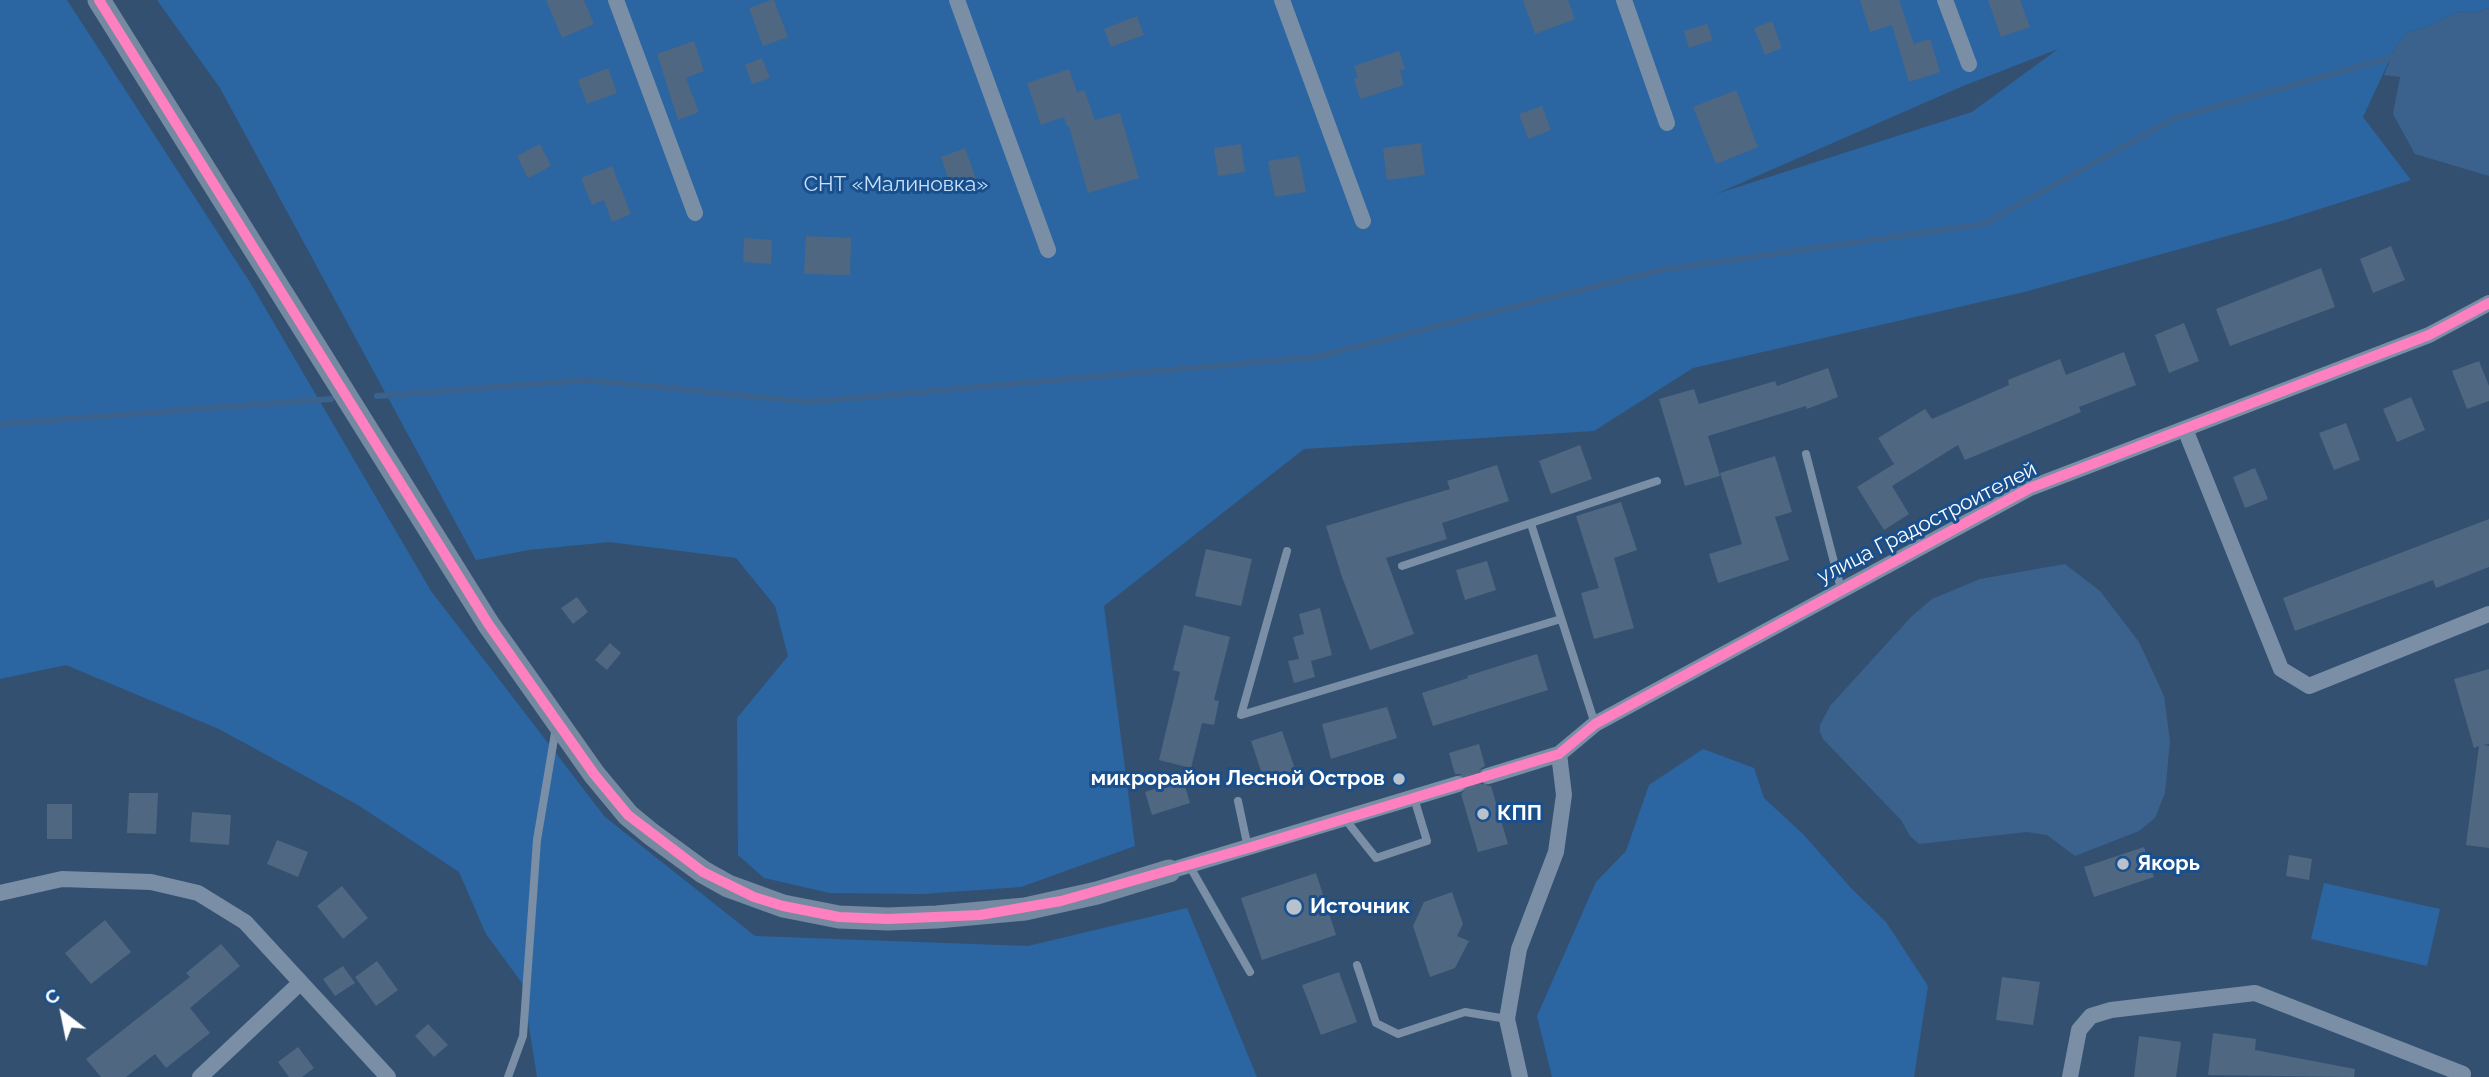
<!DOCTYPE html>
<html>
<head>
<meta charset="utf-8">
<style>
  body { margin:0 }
  #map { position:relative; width:2489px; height:1077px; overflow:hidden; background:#335071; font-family:Raleway,sans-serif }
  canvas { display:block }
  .north { position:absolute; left:28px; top:979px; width:70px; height:70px; -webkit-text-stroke:5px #184f8c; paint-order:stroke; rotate:328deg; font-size:19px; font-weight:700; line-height:28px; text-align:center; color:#fff }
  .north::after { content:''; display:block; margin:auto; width:24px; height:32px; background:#fff; clip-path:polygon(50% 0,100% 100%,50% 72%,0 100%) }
</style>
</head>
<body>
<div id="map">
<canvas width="2489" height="1077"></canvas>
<div class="north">С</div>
</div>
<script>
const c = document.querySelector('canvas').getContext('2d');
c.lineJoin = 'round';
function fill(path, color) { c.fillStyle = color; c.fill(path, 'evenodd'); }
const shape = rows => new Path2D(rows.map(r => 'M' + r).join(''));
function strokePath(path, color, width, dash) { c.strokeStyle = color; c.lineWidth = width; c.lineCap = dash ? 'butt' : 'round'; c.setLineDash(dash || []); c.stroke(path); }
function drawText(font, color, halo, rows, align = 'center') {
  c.font = font + ' Raleway,sans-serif'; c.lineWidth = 6; c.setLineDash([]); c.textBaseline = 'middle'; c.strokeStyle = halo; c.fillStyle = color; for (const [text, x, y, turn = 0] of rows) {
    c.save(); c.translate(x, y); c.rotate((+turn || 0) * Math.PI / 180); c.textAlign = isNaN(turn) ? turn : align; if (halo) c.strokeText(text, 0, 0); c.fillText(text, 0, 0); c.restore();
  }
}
fill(shape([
  [0,0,67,0,251,284,431,591,605,817,755,936,1028,946,1187,908,1257,1077,537,1077,522,983,486,934,459,872,358,805,219,729,66,665,0,679],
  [157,0,2489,0,2489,8,2471,13,2460,11,2427,27,2408,32,2395,48,2363,117,2411,180,2285,220,2024,292,1693,368,1594,431,1304,449,1104,606,1135,846,1021,887,922,894,830,893,764,878,738,855,737,718,788,656,775,606,736,558,609,542,529,550,476,560,220,88],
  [2058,49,1972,112,1716,194,1963,86],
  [1703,749,1754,768,1764,798,1803,834,1851,888,1886,922,1928,986,1914,1077,1552,1077,1537,1016,1596,882,1626,851,1649,785],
  [2324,883,2440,909,2427,966,2311,939]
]), '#2b66a2');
fill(shape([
  [2489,8,2489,176,2415,154,2393,114,2400,77,2384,75,2395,48,2408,32,2427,27,2460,11,2471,13],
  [2065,564,2100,591,2139,642,2164,696,2170,741,2165,793,2155,818,2139,831,2075,856,2047,835,2027,832,1919,844,1910,836,1901,820,1823,739,1820,732,1820,725,1830,706,1911,617,1932,599,1980,579]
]), '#3b628d');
strokePath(shape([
  [377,396,587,380,809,402,1316,357,1661,270,1984,224,2175,118,2397,56],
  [0,424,331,399]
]), '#3b628d', 6);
fill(shape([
  [546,0,584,0,594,24,562,38],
  [771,0,774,0,788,37,763,46,749,8],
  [1523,0,1568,0,1575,19,1535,34],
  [1860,0,1899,0,1914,44,1930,39,1940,72,1909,82,1892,25,1870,32],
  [1988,0,2020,0,2030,27,2001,37],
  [1137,16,1144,35,1111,47,1104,29],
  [1772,21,1782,48,1765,55,1754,28],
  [1707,24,1713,40,1689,48,1684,31],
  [694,41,704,71,686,78,699,112,678,120,657,54],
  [1399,51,1405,69,1400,71,1404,85,1360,99,1354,79,1358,78,1354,66],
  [762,58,770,78,752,84,745,65],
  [608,68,617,93,587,104,578,80],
  [1069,69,1077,92,1084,90,1095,120,1120,113,1139,178,1088,193,1069,126,1067,126,1064,117,1041,125,1027,83],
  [1736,90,1758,147,1716,164,1693,107],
  [1542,106,1551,130,1528,139,1519,114],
  [1421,143,1425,175,1387,180,1383,148],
  [540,144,551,166,528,178,517,156],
  [1241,144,1245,172,1218,176,1214,148],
  [965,148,976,179,951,187,941,157],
  [1299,156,1306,192,1275,197,1268,161],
  [612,166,631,214,612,222,604,200,592,205,581,178],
  [806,236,851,238,850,275,804,274],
  [744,238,772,240,771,264,743,262],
  [2391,246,2405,280,2373,293,2360,259],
  [2321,268,2335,307,2230,346,2216,309],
  [2184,323,2199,361,2169,373,2155,335],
  [2124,352,2136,385,2079,407,2081,412,1965,460,1958,445,1892,486,1909,514,1884,530,1857,487,1894,464,1878,438,1925,409,1932,419,2009,385,2008,380,2060,359,2066,375],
  [2479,361,2489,386,2489,401,2467,409,2452,371],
  [1828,368,1838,397,1807,409,1806,406,1708,436,1720,476,1685,486,1659,399,1694,389,1699,404,1775,381,1777,386],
  [2411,397,2425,430,2397,442,2383,409],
  [2346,423,2360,460,2334,470,2319,433],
  [1580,445,1592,479,1551,494,1539,461],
  [1775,456,1792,512,1775,517,1789,560,1718,583,1709,554,1742,544,1720,473],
  [1497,465,1509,501,1442,523,1447,539,1386,558,1414,634,1370,650,1342,577,1326,526,1450,489,1447,481],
  [2255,468,2268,499,2245,508,2233,477],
  [1621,502,1637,550,1614,558,1634,628,1594,639,1581,593,1599,588,1576,516],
  [2489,519,2489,567,2436,588,2433,580,2295,631,2283,598],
  [1206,549,1252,559,1241,606,1195,596],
  [1487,561,1496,590,1465,600,1456,570],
  [577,597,588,612,573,624,561,608],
  [1320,608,1332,655,1311,661,1315,677,1294,683,1288,661,1299,659,1293,637,1304,634,1299,614],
  [1184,625,1230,637,1214,700,1219,701,1214,725,1202,723,1191,768,1159,760,1180,672,1173,670],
  [610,643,621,653,607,670,595,660],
  [1537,654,1548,690,1433,726,1422,693,1468,678,1467,676],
  [2489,669,2489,744,2483,745,2489,746,2489,848,2466,845,2479,746,2474,748,2454,679],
  [1387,707,1397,738,1331,759,1322,724],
  [1282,731,1296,772,1265,783,1251,741],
  [1479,744,1485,766,1480,769,1478,778,1481,784,1491,786,1508,844,1478,852,1461,794,1468,787,1468,780,1461,774,1455,774,1449,753],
  [1183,780,1190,803,1152,815,1145,792],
  [129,793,158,793,156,834,127,833],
  [47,804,72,804,72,839,47,839],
  [192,812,231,815,229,845,190,842],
  [277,840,308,852,298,877,267,864],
  [2144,847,2154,877,2094,897,2084,867],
  [2289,855,2312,859,2309,880,2286,876],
  [1316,873,1336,935,1262,960,1241,898],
  [342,886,368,918,343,939,317,906],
  [1452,892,1463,924,1457,936,1469,941,1455,968,1430,977,1413,926,1424,902],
  [105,920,131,952,91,984,65,953],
  [221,944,240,966,190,1008,210,1033,166,1068,155,1054,126,1077,101,1077,86,1059,190,977,186,973],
  [377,961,398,990,376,1006,355,977],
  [343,966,355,983,335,996,323,979],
  [1339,972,1357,1022,1321,1035,1302,985],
  [2002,977,2040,982,2033,1025,1996,1020],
  [428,1024,448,1045,434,1057,415,1036],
  [2213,1033,2256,1039,2255,1050,2355,1069,2354,1077,2208,1075],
  [2139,1036,2181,1042,2176,1077,2134,1077],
  [298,1047,314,1068,302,1077,289,1077,278,1062]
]), '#4f6781');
strokePath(shape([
  [1458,784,1488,776]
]), '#526a86', 16, [16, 8]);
strokePath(shape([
  [1806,454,1841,589],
  [1531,524,1595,724],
  [1287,551,1241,715,1561,619],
  [1402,566,1657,481],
  [1238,801,1248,848],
  [1345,819,1376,858,1427,841,1414,798],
  [1189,865,1250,972],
  [1357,965,1376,1023,1398,1034,1465,1012,1507,1019],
  [508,1077,523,1036,537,840,556,727]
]), '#7a8fa5', 8);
strokePath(shape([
  [616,0,695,213],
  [957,0,1048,250],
  [1282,0,1363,221],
  [1624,0,1667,123],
  [1945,0,1969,64],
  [2185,429,2281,669,2309,686,2489,614],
  [1488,776,1559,754,1595,724,2030,488,2429,335,2489,303],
  [1169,871,1458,784],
  [0,893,62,879,151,882,198,893,245,922,388,1077],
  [200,1077,300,983],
  [1520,1077,1507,1019,1519,949,1556,852,1564,795,1559,754],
  [2070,1077,2079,1030,2091,1016,2111,1010,2255,993,2463,1074]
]), '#7a8fa5', 16);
strokePath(shape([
  [99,0,489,625,594,774,628,815,651,834,703,872,728,886,783,906,839,917,888,919,937,917,1025,909,1097,893,1169,871]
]), '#758aa1', 23);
strokePath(shape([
  [99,0,489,625,594,774,628,815,703,872,754,897,783,906,839,917,888,919,980,915,1061,901,1248,848,1559,754,1595,724,2030,488,2429,335,2489,303]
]), '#ff80c0', 10);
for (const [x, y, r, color] of [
  [1399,779,7,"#b8c2cd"],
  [1483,814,7,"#b8c2cd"],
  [2123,864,7,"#b8c2cd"],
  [1294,907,9,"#b8c2cd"]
]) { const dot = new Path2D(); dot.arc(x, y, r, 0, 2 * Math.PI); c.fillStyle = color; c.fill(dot); strokePath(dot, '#184f8c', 2.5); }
drawText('21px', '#c8e1fa', '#184f8c', [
  ["СНТ «Малиновка»",896,185]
]);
drawText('21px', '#fff', '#184f8c', [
  ["улица Градостроителей",1927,523,-27]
]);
drawText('bold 21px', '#fff', '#184f8c', [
  ["микрорайон Лесной Остров",1385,779,"right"],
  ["КПП",1497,814],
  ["Якорь",2137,864],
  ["Источник",1310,907]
], 'left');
</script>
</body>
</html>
